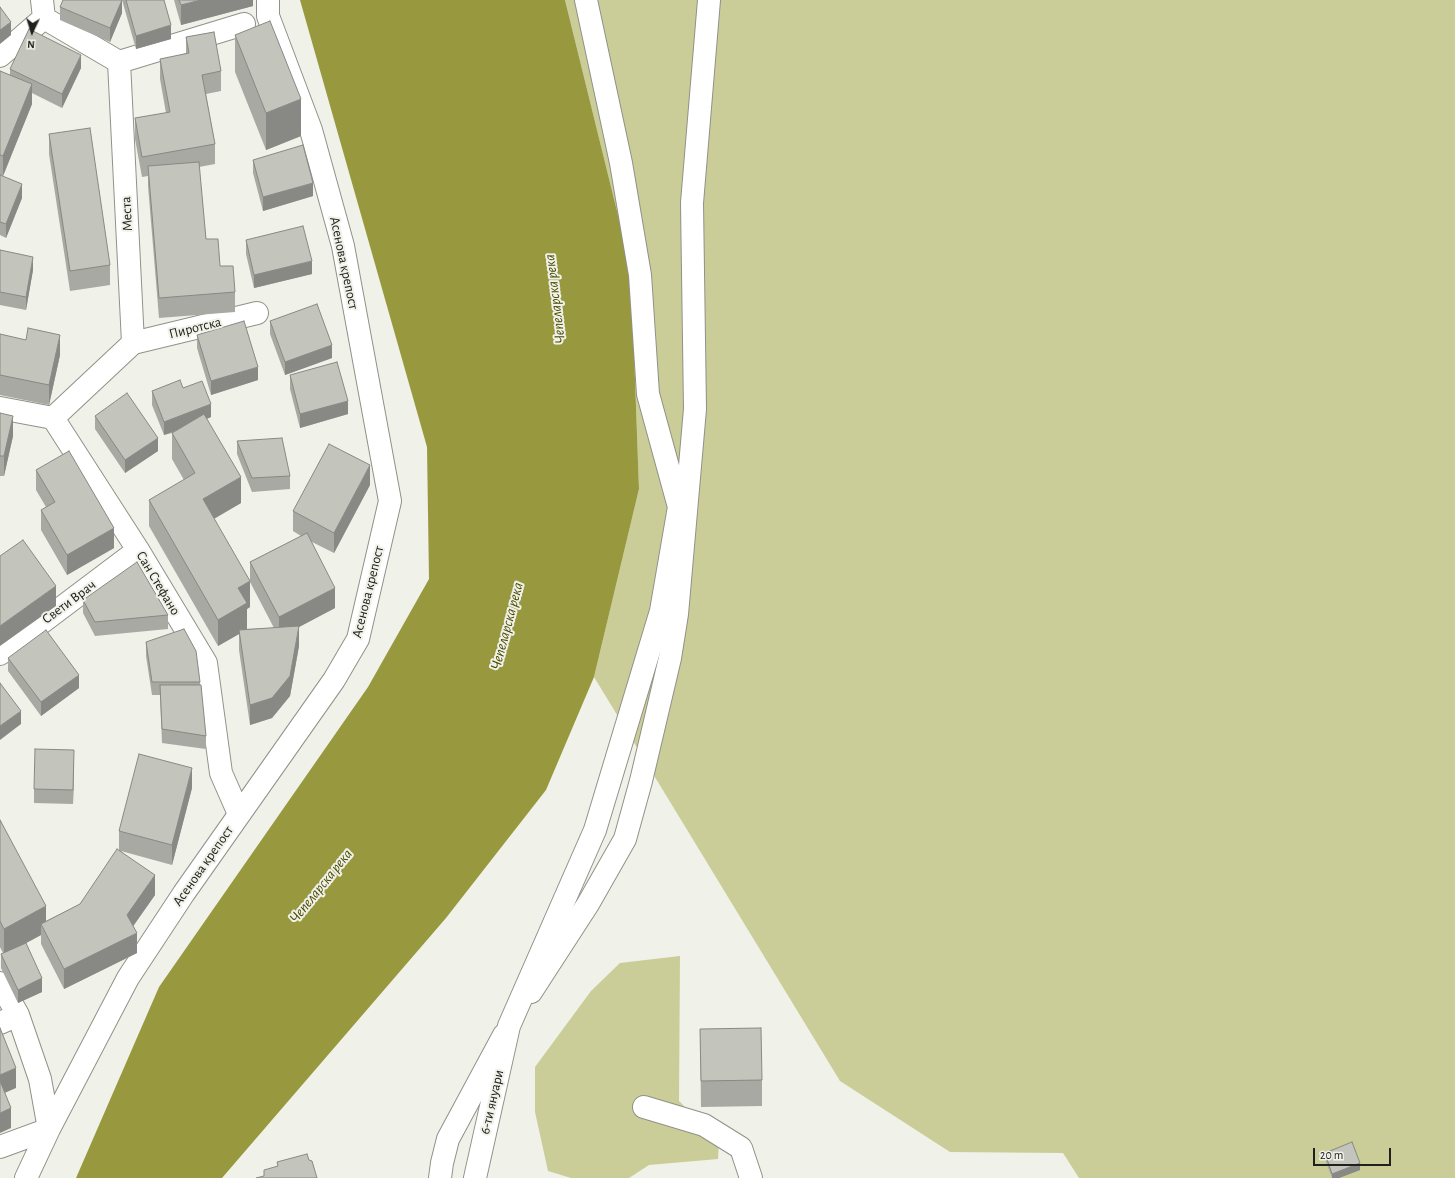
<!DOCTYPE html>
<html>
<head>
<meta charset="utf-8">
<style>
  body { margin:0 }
  #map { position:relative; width:1455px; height:1178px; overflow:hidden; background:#f0f1e8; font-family:"Alegreya Sans",sans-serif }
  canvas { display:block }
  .north { position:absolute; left:12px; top:12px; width:40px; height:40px; -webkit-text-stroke:3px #f0f1e8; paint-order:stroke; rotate:184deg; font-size:11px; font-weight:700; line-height:16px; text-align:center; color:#20201d }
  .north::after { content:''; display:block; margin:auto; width:14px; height:18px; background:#20201d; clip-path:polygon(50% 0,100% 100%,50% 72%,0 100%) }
  .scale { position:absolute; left:1313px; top:1148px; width:78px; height:18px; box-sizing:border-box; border:2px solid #20201d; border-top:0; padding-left:5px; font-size:12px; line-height:14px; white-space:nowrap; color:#20201d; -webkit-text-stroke:3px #f0f1e8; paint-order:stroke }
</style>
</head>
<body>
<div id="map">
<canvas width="1455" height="1178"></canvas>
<div class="north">N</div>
<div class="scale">20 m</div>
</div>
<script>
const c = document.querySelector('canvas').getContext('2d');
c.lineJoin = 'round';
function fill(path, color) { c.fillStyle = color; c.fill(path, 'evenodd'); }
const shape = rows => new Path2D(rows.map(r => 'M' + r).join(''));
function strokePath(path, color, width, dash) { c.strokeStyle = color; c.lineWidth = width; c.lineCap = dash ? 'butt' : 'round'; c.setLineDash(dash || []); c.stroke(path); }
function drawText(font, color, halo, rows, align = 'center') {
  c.font = font + ' "Alegreya Sans",sans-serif'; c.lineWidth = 4; c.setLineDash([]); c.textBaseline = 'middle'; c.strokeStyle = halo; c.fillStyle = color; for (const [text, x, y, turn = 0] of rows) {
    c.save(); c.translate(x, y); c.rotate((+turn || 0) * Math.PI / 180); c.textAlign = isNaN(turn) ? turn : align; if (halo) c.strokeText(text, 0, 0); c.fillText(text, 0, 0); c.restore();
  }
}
fill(shape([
  [565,0,1455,0,1455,1178,1079,1178,1063,1153,950,1152,840,1081,594,677,639,489,631,268],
  [680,956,679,1101,719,1141,718,1159,649,1165,629,1178,571,1178,548,1171,535,1112,535,1067,591,991,620,963]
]), '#cbcd98');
fill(shape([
  [300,0,565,0,631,268,639,489,594,677,546,790,446,918,222,1178,76,1178,159,987,368,687,429,579,427,447]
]), '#98993f');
const minor = shape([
  [44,18,119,62,133,343,53,418],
  [0,56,44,18,42,0],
  [119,62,244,24],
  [133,343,257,313],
  [0,408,53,418,138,550,206,663,221,773,239,814],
  [0,654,138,550],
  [0,983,18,1015,40,1079,49,1129,0,1147],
  [531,992,588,904,625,839,641,781,670,658,677,614,695,409,692,203,709,0],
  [0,1023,18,1015],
  [644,1107,704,1125,741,1148,751,1178],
  [26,1178,49,1129,128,978,184,893,334,680,358,639,390,501,343,246,311,130,268,16,268,0],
  [440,1178,442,1163,448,1139,504,1035]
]);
const major = shape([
  [475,1178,509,1026,595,830,661,611,679,507,648,394,640,275,621,163,586,0]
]);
strokePath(minor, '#919189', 24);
strokePath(major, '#919189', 24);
strokePath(minor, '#fff', 22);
strokePath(major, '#fff', 22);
fill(shape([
  [122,0,122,13,110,42,60,20,60,7],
  [122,0,164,0,171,39,136,49],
  [174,0,253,0,253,6,181,25],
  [235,35,301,136,266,150,235,72],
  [186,37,221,71,221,91,206,94,215,144,215,164,199,167,206,239,220,266,235,292,235,312,159,318,148,186,148,176,142,177,135,139,135,118,166,113,160,79,160,59,186,54],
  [81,68,62,108,32,93,32,104,3,176,0,175,0,71,10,75,10,69],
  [49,134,110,265,110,285,70,291,49,154],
  [253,160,313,196,263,211,253,173],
  [0,175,22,198,6,238,0,235],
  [246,240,312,274,254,288,246,254],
  [0,250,33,270,26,310,0,305],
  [270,321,332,358,285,375,270,334],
  [0,334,60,355,49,405,0,395],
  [197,335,258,380,211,395,197,348],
  [290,375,348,414,300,428,290,389],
  [183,388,211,417,207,419,241,503,214,519,250,607,247,609,247,629,274,628,250,582,250,562,301,536,293,531,293,511,370,485,334,553,310,541,335,608,299,627,299,646,290,696,272,718,250,725,239,650,239,634,218,646,149,526,149,500,184,480,172,459,172,433,164,435,152,405,152,391],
  [0,413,13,436,4,476,0,476],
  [95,416,158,451,125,473,95,429],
  [237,441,290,476,290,489,252,492,237,454],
  [36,470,114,548,67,575,41,530,41,510,46,507,36,490],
  [83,600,168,615,168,629,95,636,83,613],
  [146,642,200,682,206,736,206,749,162,743,160,695,152,695,146,656],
  [8,658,79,688,41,716,8,671],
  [74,764,73,804,34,803,34,789],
  [192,788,172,865,121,851,155,895,133,926,137,953,64,989,41,944,41,935,26,943,42,992,18,1003,1,968,1,954,3,953,0,947,0,820,46,921,80,904,119,850,119,831],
  [700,1029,762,1080,762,1106,701,1107],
  [1325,1153,1360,1170,1339,1178,1332,1178,1325,1159]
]), '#a8a9a2');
fill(shape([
  [122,0,122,13,110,42,110,28],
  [201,0,253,0,253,6,181,25,181,5],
  [11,22,11,35,0,44,0,30],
  [171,25,171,39,136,49,136,36],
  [81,55,81,68,62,108,62,94],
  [32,84,32,104,3,176,3,156],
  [301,99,301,136,266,150,266,113],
  [313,183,313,196,263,211,263,197],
  [22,184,22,198,6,238,6,224],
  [33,257,33,270,26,310,26,297],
  [312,261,312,274,254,288,254,275],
  [60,335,60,355,49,405,49,385],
  [332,345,332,358,285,375,285,362],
  [258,367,258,380,211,395,211,381],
  [348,401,348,414,300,428,300,414],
  [211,404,211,417,164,435,164,422],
  [13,416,13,436,4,476,4,456],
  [158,438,158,451,125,473,125,460],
  [370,465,370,485,334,553,334,533],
  [241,477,241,503,203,525,203,499],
  [114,528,114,548,67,575,67,555],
  [250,581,250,607,247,609,247,629,239,630,239,634,218,646,218,620,238,588],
  [56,586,56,606,0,646,0,626],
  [335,588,335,608,299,627,299,646,290,696,272,718,250,725,250,705,279,637,279,617],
  [79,675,79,688,41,716,41,702],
  [21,711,21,724,0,740,0,726],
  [74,750,74,764,73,804,73,790],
  [192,768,192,788,172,865,172,845],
  [155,875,155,895,127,935,127,915],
  [46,906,46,932,41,924,41,935,4,955,4,929],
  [137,933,137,953,64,989,64,969],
  [42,978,42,992,18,1003,18,990],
  [16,1068,16,1088,0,1095,0,1075],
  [11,1108,11,1128,0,1133,0,1113],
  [1360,1163,1360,1170,1339,1178,1332,1178,1332,1174]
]), '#888984');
const building = shape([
  [63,0,122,0,110,28,60,7,63,0],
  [126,0,164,0,171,25,136,36,126,0],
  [179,0,201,0,181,5,179,0],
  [0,7,11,22,0,30,0,7],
  [270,21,301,99,266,113,235,35,270,21],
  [29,29,81,55,62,94,10,69,29,29],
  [214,32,221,71,202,75,215,144,142,157,135,118,170,112,160,59,189,53,186,37,214,32],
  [0,71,32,84,3,156,0,155,0,71],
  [90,128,110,265,70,271,49,134,90,128],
  [303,145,313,183,263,197,253,160,303,145],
  [199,162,206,239,218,239,220,266,233,266,235,292,159,298,148,166,199,162],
  [0,175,22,184,6,224,0,222,0,175],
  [303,226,312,261,254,275,246,240,303,226],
  [0,250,33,257,26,297,0,292,0,250],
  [317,304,332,345,285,362,270,321,317,304],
  [244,321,258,367,211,381,197,335,244,321],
  [28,328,60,335,49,385,0,375,0,334,26,340,28,328],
  [337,362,348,401,300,414,290,375,337,362],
  [180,380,183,388,202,381,211,404,164,422,152,391,180,380],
  [127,393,158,438,125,460,95,416,127,393],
  [0,413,13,416,4,456,0,456,0,413],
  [204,414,241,477,203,499,250,581,238,588,247,603,218,620,149,500,195,473,172,433,204,414],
  [282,438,290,476,252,478,237,441,282,438],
  [329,444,370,465,334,533,293,511,329,444],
  [69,451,114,528,67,555,41,510,55,502,36,470,69,451],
  [307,533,335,588,279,617,250,562,307,533],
  [23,540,56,586,0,626,0,556,23,540],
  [137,562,168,615,95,622,83,600,137,562],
  [299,626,290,676,272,698,250,705,239,630,299,626],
  [184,629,196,651,200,682,152,682,146,642,184,629],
  [46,630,79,675,41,702,8,658,46,630],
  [0,683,21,711,0,726,0,683],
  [160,685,201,685,206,736,162,729,160,685],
  [35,749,74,750,73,790,34,789,35,749],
  [139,754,192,768,172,845,119,831,139,754],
  [0,820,46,906,4,929,0,921,0,820],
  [117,849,155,875,127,915,137,933,64,969,41,924,80,904,117,849],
  [26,943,42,978,18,990,1,954,26,943],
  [0,1028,16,1068,0,1075,0,1028],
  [761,1028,762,1080,701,1081,700,1029,761,1028],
  [0,1081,11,1108,0,1113,0,1081],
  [1352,1142,1360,1163,1332,1174,1325,1153,1352,1142],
  [307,1154,309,1160,312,1161,317,1178,256,1178,264,1176,264,1170,278,1166,277,1162,307,1154]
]);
fill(building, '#c3c4bc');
strokePath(building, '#888984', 1);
drawText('14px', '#20201d', '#f0f1e8', [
  ["Места",127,214,-93],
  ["Асенова крепост",344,263,78],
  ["Пиротска",195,328,-14],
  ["Сан Стефано",158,583,59],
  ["Асенова крепост",368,592,-76],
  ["Свети Врач",69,602,-37],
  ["Асенова крепост",203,866,-55],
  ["6-ти януари",492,1102,-77]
]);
drawText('italic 15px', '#4a4a00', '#f0f1e8', [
  ["Чепеларска река",555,299,-97],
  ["Чепеларска река",507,626,-75],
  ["Чепеларска река",321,886,-51]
]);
</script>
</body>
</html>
